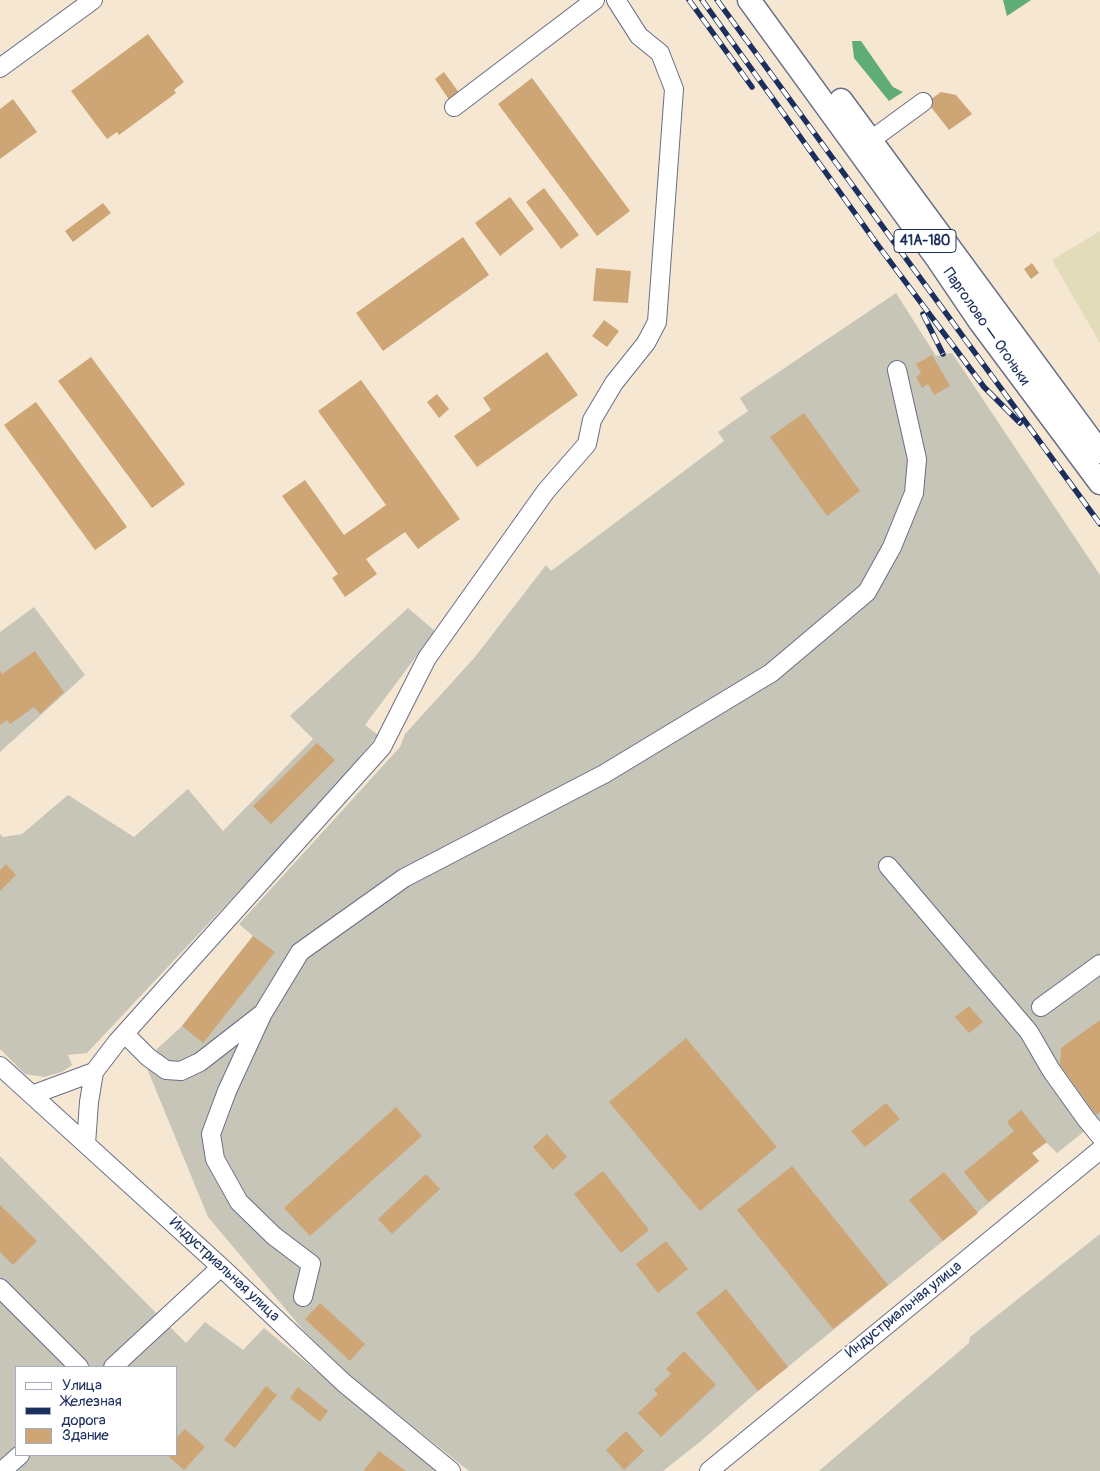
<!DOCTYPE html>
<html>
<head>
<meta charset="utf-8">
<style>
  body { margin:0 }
  #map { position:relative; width:1100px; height:1471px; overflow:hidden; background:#f6e7d3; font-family:Pangolin,sans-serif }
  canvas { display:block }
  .legend { position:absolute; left:15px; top:1366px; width:162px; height:90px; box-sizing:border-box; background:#fff; border:1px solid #a4acbf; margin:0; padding:6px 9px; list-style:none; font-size:15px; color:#1b2f5e }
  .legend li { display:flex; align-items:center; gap:10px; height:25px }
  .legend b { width:25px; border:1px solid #a4acbf }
</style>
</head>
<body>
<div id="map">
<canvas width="1100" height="1471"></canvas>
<ul class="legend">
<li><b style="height:6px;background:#fff"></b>Улица</li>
<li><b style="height:6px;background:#1b2f5e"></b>Железная дорога</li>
<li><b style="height:14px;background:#cea675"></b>Здание</li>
</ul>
</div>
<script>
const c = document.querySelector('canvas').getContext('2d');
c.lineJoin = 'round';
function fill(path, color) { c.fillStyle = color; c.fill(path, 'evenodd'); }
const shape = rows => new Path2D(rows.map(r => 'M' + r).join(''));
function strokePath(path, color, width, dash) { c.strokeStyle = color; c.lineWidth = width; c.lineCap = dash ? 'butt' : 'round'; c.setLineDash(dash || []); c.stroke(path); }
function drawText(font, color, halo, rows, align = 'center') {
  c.font = font + ' Pangolin,sans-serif'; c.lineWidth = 4; c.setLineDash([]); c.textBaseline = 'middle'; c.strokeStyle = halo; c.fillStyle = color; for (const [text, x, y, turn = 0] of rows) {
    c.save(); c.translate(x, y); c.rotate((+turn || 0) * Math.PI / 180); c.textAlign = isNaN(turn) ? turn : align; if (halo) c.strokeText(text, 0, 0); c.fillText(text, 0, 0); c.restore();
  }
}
fill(shape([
  [1100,231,1100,343,1052,260]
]), '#e3dcba');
fill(shape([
  [896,293,936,356,952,353,1100,575,1100,1119,1057,1153,1046,1142,1032,1153,1039,1161,943,1241,758,1391,701,1441,663,1471,469,1471,358,1383,304,1331,208,1217,144,1061,182,1026,253,936,239,924,400,747,405,734,475,657,546,565,551,571,724,441,718,432,748,411,740,398],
  [34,607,85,675,0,752,0,632],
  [408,608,435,631,365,725,378,735,315,810,87,1053,68,1055,72,1065,62,1072,44,1077,25,1074,0,1049,0,834,3,837,22,834,68,795,134,837,188,789,223,831,313,739,290,716],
  [0,1156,186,1343,205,1322,243,1350,264,1328,439,1471,0,1471],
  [16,1367,176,1367,176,1455,16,1455],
  [1100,1234,1100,1471,819,1471,969,1343,970,1337]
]), '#c6c5b8');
fill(shape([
  [1003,0,1031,0,1007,16],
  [852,41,861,41,893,87,903,92,889,101,854,58]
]), '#5fac76');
fill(shape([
  [148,34,184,82,174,90,176,93,119,135,117,132,107,139,71,91],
  [444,72,460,94,450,101,435,79],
  [532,78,630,211,597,236,498,104],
  [941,92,956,95,972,114,949,130,927,102],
  [13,99,37,132,0,159,0,109],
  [544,188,579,235,561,249,526,202],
  [510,197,534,229,500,256,475,223],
  [103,203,111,213,73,242,65,231],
  [463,237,489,275,383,351,356,313],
  [1032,263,1039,273,1031,279,1024,269],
  [596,268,631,271,628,303,593,301],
  [604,320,619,331,607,347,592,336],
  [547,352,578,395,477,467,454,436,491,410,483,398],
  [932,355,950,386,934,395,928,384,922,388,916,377,921,373,916,364],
  [91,357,185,484,152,508,58,381],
  [361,380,460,519,418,549,405,532,366,559,377,574,345,597,332,578,338,574,282,496,305,480,344,535,386,505,318,411],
  [437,394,449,409,439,418,427,402],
  [36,402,127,527,95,550,4,425],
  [804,413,860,491,827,516,770,437],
  [35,651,64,692,40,714,34,707,10,724,7,720,0,725,0,671,2,674],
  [317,743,335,760,271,824,253,806],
  [6,864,16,875,0,891,0,870],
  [253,936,275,952,203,1043,182,1026],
  [969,1006,983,1022,969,1033,955,1017],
  [1100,1020,1100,1112,1096,1115,1060,1065,1061,1048],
  [686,1038,777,1147,700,1211,609,1102],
  [886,1103,900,1119,865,1147,851,1131],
  [396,1107,422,1136,310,1236,284,1208],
  [1021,1110,1047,1142,1032,1153,1039,1161,988,1202,964,1172,1014,1131,1007,1122],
  [547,1134,567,1157,553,1170,533,1147],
  [792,1166,888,1285,833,1329,737,1210],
  [603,1171,649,1230,621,1253,574,1194],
  [944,1172,978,1213,943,1241,909,1200],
  [426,1174,440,1189,392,1234,378,1219],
  [0,1205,37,1241,13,1265,0,1252],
  [666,1241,688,1269,658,1293,636,1264],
  [726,1289,788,1367,758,1391,696,1313],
  [320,1303,365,1344,350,1361,305,1319],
  [684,1351,716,1385,661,1437,638,1413,658,1394,654,1390,671,1374,666,1369],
  [266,1386,277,1395,235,1448,224,1440],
  [298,1387,328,1411,320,1422,290,1398],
  [185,1429,205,1447,184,1470,167,1455,176,1455,176,1438],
  [626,1431,644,1451,624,1470,606,1450],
  [379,1451,406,1471,365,1471,364,1470]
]), '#cea675');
const minor = shape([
  [0,68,93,0],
  [454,107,595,0],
  [871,140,923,102],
  [888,866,1029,1032,1051,1070,1086,1119,1100,1136],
  [1041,1007,1100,964],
  [262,1015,227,1091,211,1134,215,1159,239,1202,274,1236,311,1264,303,1297],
  [125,1034,148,1057,166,1070,181,1071,200,1062,263,1013,300,952,404,878,604,774,771,673,867,592,892,547,914,493,917,459,897,370],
  [0,1066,221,1267,344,1383,451,1471],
  [32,1095,94,1072,117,1042,382,747,427,658,546,491,587,444,592,420,614,383,646,343,657,322,674,89,660,53,639,36,616,0],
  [86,1144,89,1102,94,1072],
  [0,1288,79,1367],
  [113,1367,221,1267],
  [2,1471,20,1455],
  [709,1471,1100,1150]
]);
const major = shape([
  [749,0,938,260,980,322,1100,483],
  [841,100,1100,452]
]);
strokePath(minor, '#686f87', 20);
strokePath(major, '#686f87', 25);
strokePath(minor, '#fff', 18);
strokePath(major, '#fff', 22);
const rail = shape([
  [689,0,752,87],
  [702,0,877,244,984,387,1020,423],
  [717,0,1100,524],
  [923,314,943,354]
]);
strokePath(rail, '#1b2f5e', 5.5);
strokePath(rail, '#fff', 4, [11]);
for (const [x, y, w] of [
  [925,241,62]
]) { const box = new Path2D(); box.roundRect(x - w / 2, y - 11.5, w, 23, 4); c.fillStyle = '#fff'; c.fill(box); strokePath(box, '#1b2f5e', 1); }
drawText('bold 14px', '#1b2f5e', null, [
  ["41А-180",925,241]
]);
drawText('15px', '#1b2f5e', '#fff', [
  ["Парголово — Огоньки",986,327,55],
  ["Индустриальная улица",224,1270,43],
  ["Индустриальная улица",904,1310,-39]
]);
</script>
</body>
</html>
